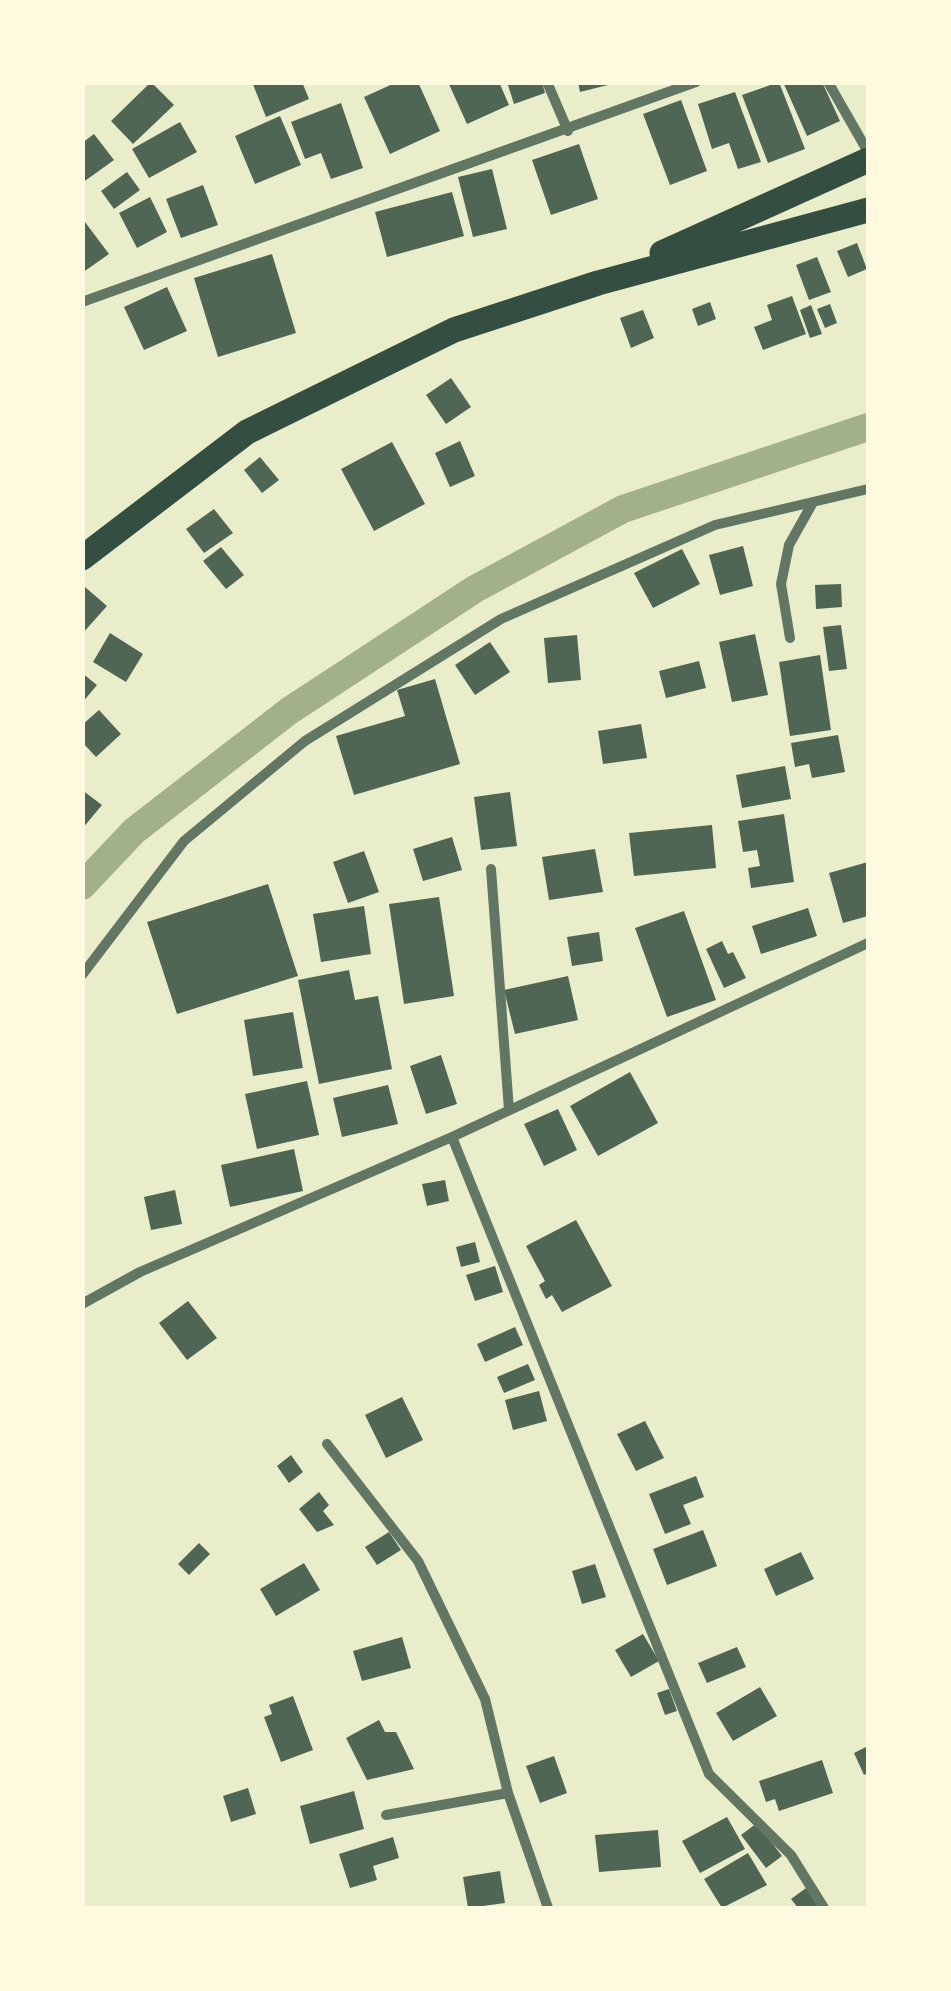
<!DOCTYPE html>
<html>
<head>
<meta charset="utf-8">
<style>
  body { margin:0 }
  #map { position:relative; width:951px; height:1991px; overflow:hidden; background:#e9edc9; font-family:Ubuntu,sans-serif }
  canvas { display:block }
  .frame { position:absolute; inset:0; border:85px solid #fefae0; pointer-events:none }
</style>
</head>
<body>
<div id="map">
<canvas width="951" height="1991"></canvas>
<div class="frame"></div>
</div>
<script>
const c = document.querySelector('canvas').getContext('2d');
c.lineJoin = 'round';
const shape = rows => new Path2D(rows.map(r => 'M' + r).join(''));
function strokePath(path, color, width, dash) { c.strokeStyle = color; c.lineWidth = width; c.lineCap = dash ? 'butt' : 'round'; c.setLineDash(dash || []); c.stroke(path); }
function fill(path, color) { c.fillStyle = color; c.fill(path, 'evenodd'); }
strokePath(shape([
  [82,886,134,831,289,711,475,589,623,509,868,427]
]), '#a3b18a', 28);
fill(shape([
  [151,82,174,105,133,144,111,121],
  [252,82,302,82,309,99,266,117],
  [397,82,418,82,440,131,390,154,364,97],
  [448,82,499,82,509,105,467,124],
  [507,82,542,82,545,93,514,104],
  [578,82,612,82,612,84,580,92],
  [779,82,805,149,768,163,742,95],
  [783,82,822,82,840,121,807,136],
  [735,92,761,162,738,169,729,143,712,149,698,104],
  [681,100,707,171,670,185,643,114],
  [341,103,363,168,331,179,321,153,305,159,291,122],
  [280,116,301,165,255,184,235,136],
  [180,122,197,152,149,178,132,149],
  [94,134,114,160,82,183,82,143],
  [579,144,598,199,551,215,532,160],
  [492,169,507,229,473,237,458,177],
  [127,172,140,190,114,209,101,191],
  [203,185,218,225,181,238,166,199],
  [452,192,464,236,387,257,375,212],
  [150,197,167,232,137,248,119,213],
  [82,218,109,254,82,273],
  [857,243,867,269,848,277,837,251],
  [272,254,296,333,218,357,194,278],
  [817,257,831,292,809,300,796,265],
  [167,287,187,331,144,350,124,307],
  [792,296,806,334,763,350,754,327,772,320,767,305],
  [710,302,716,319,698,326,692,309],
  [830,304,837,323,825,328,817,309],
  [811,305,822,334,810,338,800,310],
  [643,310,654,338,631,348,620,318],
  [451,378,471,407,446,424,426,395],
  [460,441,475,476,450,487,435,453],
  [392,442,425,504,374,531,341,469],
  [260,457,279,480,262,493,244,470],
  [214,509,233,533,204,553,186,529],
  [743,546,753,586,720,595,709,555],
  [221,547,244,575,226,589,203,561],
  [682,549,700,584,653,608,634,573],
  [841,584,842,607,816,609,815,585],
  [85,587,107,606,82,634,82,589],
  [841,625,847,669,829,671,823,627],
  [110,633,143,654,126,682,93,662],
  [755,634,768,695,732,702,719,642],
  [577,635,581,680,548,683,544,638],
  [490,642,510,672,475,695,455,665],
  [820,655,831,730,790,736,779,662],
  [699,661,706,688,666,698,659,671],
  [82,673,97,685,82,703],
  [435,679,460,764,354,795,336,736,405,716,397,690],
  [99,710,121,734,96,757,82,742,82,725],
  [641,724,647,758,603,764,598,731],
  [838,735,845,772,812,778,809,764,795,767,791,743],
  [785,766,791,799,742,808,736,775],
  [82,790,102,805,82,829],
  [510,792,517,846,481,850,474,797],
  [784,814,794,882,751,888,748,868,760,866,757,850,743,852,738,821],
  [712,825,716,868,634,876,629,833],
  [452,837,462,870,423,881,413,849],
  [595,849,603,892,549,900,542,857],
  [364,851,379,892,348,903,333,862],
  [868,862,868,916,843,923,829,873],
  [268,884,298,976,177,1014,147,922],
  [439,897,454,996,404,1004,389,904],
  [364,906,371,954,321,962,313,914],
  [808,908,817,936,761,954,752,926],
  [684,911,716,1000,667,1017,635,928],
  [599,932,603,961,572,966,567,937],
  [722,941,728,954,733,952,746,978,724,988,706,949],
  [349,970,355,1000,378,996,392,1069,319,1084,298,980],
  [568,976,578,1020,515,1034,504,990],
  [293,1012,303,1068,253,1076,244,1020],
  [441,1055,457,1104,426,1114,410,1066],
  [630,1072,658,1123,598,1156,570,1106],
  [307,1081,319,1135,257,1149,245,1094],
  [388,1085,398,1124,342,1137,333,1098],
  [558,1109,577,1150,544,1166,524,1124],
  [294,1149,303,1191,230,1207,221,1165],
  [445,1180,449,1201,427,1206,422,1184],
  [175,1190,182,1224,151,1230,144,1197],
  [576,1220,612,1286,562,1312,552,1295,546,1299,539,1285,545,1281,526,1246],
  [475,1242,480,1262,461,1267,456,1247],
  [495,1266,503,1292,475,1301,466,1275],
  [188,1301,217,1338,187,1360,159,1323],
  [515,1327,523,1345,485,1362,477,1344],
  [528,1364,535,1380,504,1393,497,1377],
  [539,1391,547,1421,513,1430,505,1400],
  [402,1397,423,1440,386,1458,365,1415],
  [645,1421,664,1458,636,1471,617,1434],
  [291,1455,303,1472,289,1483,277,1466],
  [696,1476,704,1497,683,1505,691,1524,665,1534,649,1494],
  [319,1492,329,1505,323,1511,334,1525,317,1532,299,1509],
  [703,1530,717,1566,667,1585,653,1549],
  [389,1532,401,1550,377,1565,365,1547],
  [199,1543,210,1554,189,1575,178,1564],
  [801,1552,814,1579,776,1596,764,1569],
  [304,1563,320,1590,276,1616,260,1589],
  [595,1564,606,1597,582,1604,572,1571],
  [643,1634,659,1661,631,1677,615,1650],
  [402,1637,411,1668,362,1681,353,1651],
  [737,1647,746,1667,707,1683,698,1663],
  [760,1687,777,1716,733,1741,716,1713],
  [669,1689,677,1711,665,1715,657,1693],
  [293,1696,313,1750,281,1762,264,1717,272,1714,269,1705],
  [379,1720,385,1732,396,1732,414,1769,367,1780,346,1738],
  [868,1746,868,1773,864,1775,854,1753],
  [554,1756,567,1793,540,1803,526,1766],
  [822,1760,833,1793,779,1811,775,1799,766,1802,759,1781],
  [248,1788,256,1814,231,1822,223,1796],
  [354,1791,364,1829,310,1844,300,1806],
  [727,1817,745,1849,700,1873,682,1841],
  [757,1823,782,1856,766,1868,741,1835],
  [658,1830,661,1867,599,1872,595,1835],
  [393,1837,399,1858,373,1866,377,1880,350,1888,339,1854],
  [748,1853,767,1885,722,1908,704,1879],
  [500,1871,505,1903,468,1908,463,1877],
  [806,1888,821,1908,798,1908,791,1899]
]), '#4f6655');
strokePath(shape([
  [547,82,568,131],
  [828,82,868,152],
  [82,302,696,82],
  [790,638,781,584,789,545,812,504],
  [491,869,509,1110],
  [82,975,184,841,305,741,501,619,715,525,868,489],
  [452,1137,709,1774,791,1855,824,1908],
  [82,1304,140,1272,452,1137,868,943],
  [327,1444,418,1561,485,1699,508,1793,548,1908],
  [386,1815,508,1793]
]), '#617663', 10);
strokePath(shape([
  [662,253,868,160],
  [82,558,247,432,454,330,598,283,868,210]
]), '#344e41', 25);
</script>
</body>
</html>
